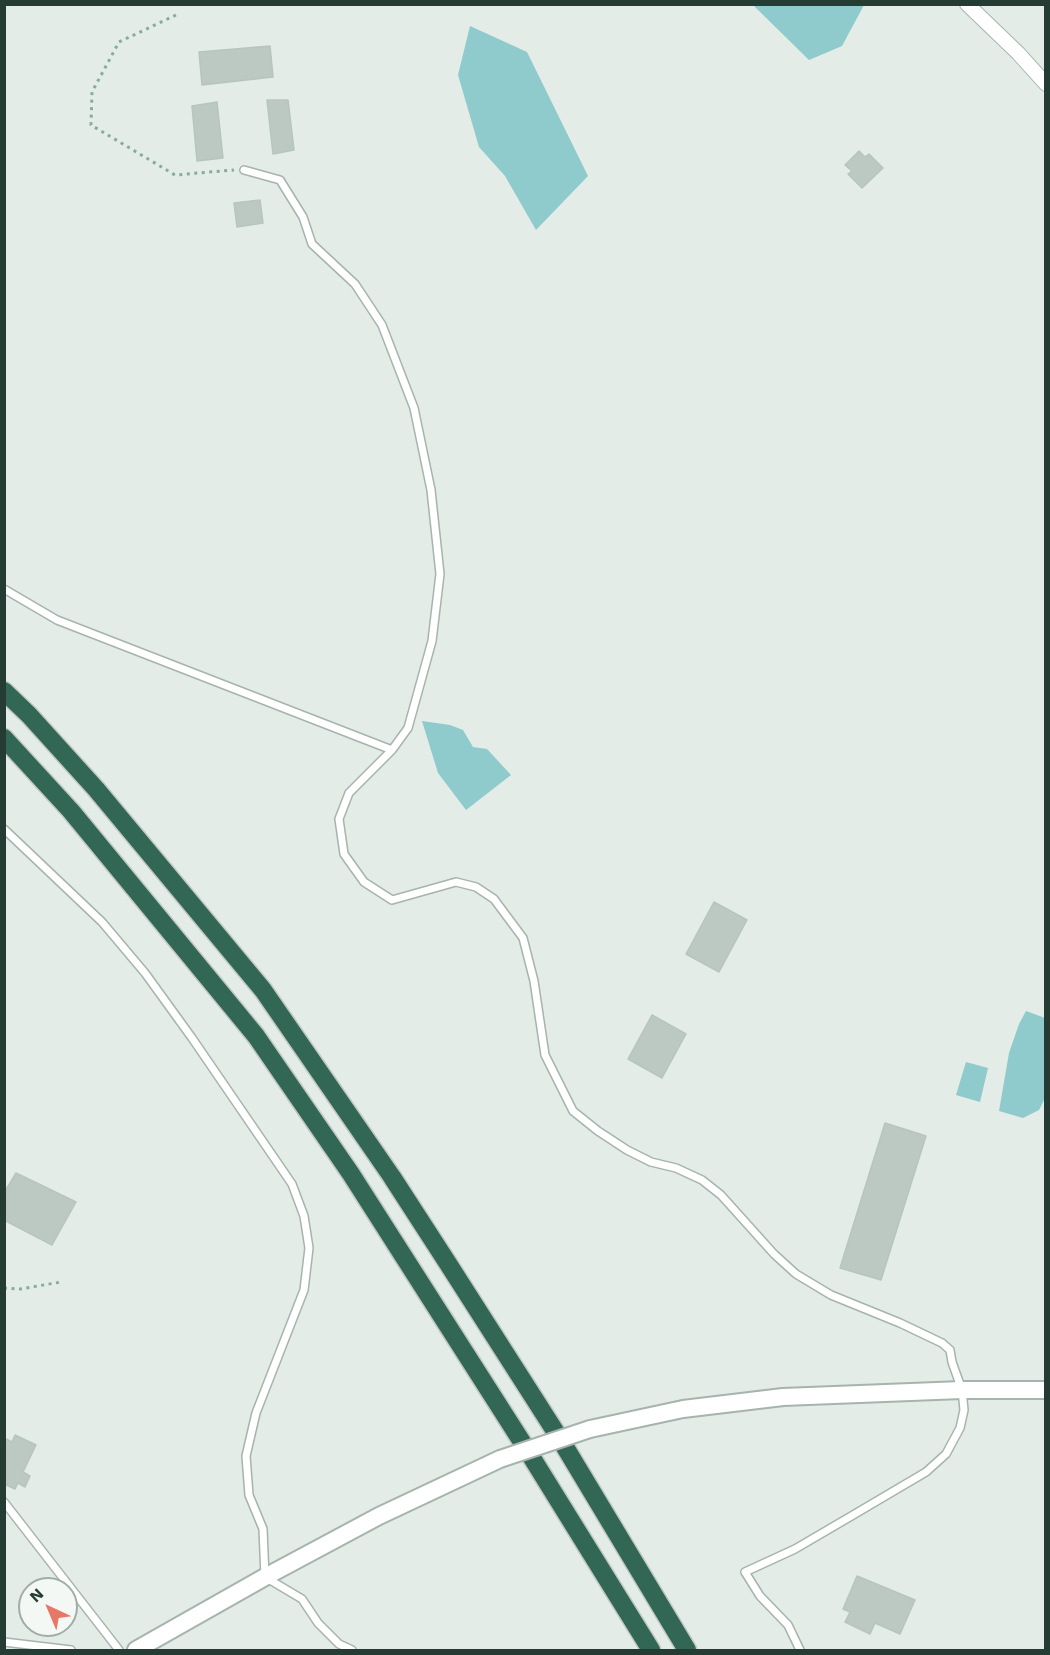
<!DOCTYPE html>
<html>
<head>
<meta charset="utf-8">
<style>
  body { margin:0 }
  #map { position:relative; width:1050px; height:1655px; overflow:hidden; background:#e3ece7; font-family:"Work Sans",sans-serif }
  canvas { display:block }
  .frame { position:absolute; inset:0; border:6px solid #243c33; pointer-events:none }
  .north { position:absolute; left:18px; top:1577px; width:60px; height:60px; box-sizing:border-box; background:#f3f8f5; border:2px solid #a0ada7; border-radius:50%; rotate:316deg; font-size:16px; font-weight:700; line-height:24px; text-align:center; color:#243c33 }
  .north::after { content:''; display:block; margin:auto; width:21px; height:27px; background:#e77766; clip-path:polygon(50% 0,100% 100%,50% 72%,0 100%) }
</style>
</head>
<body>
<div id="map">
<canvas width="1050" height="1655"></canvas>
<div class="frame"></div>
<div class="north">N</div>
</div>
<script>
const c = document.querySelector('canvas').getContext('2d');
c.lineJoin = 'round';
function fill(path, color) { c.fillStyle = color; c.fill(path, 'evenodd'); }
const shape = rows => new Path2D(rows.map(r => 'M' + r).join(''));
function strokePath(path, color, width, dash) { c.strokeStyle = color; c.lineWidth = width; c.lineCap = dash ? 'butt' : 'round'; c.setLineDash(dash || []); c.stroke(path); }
fill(shape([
  [753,5,864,5,842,46,809,60],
  [470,26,527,52,588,176,536,230,505,176,479,147,458,75],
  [422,721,450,725,463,730,473,747,487,749,511,775,466,810,438,773],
  [1026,1011,1045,1018,1046,1096,1039,1110,1023,1118,999,1111,1009,1053,1019,1024],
  [966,1062,988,1068,980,1102,956,1095]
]), '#8fcacc');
const building = shape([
  [270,46,273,77,202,85,199,52,270,46],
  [267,100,288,100,294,150,273,154,267,100],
  [217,102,223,158,197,161,192,106,217,102],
  [859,151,865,157,869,154,883,168,862,188,848,174,852,171,845,165,859,151],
  [260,200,263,223,237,227,234,203,260,200],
  [714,902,747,920,719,972,686,954,714,902],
  [652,1015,686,1034,662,1078,628,1059,652,1015],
  [885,1123,926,1136,881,1280,840,1268,885,1123],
  [16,1173,76,1202,52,1245,4,1220,4,1193,16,1173],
  [15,1435,36,1445,23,1472,30,1476,25,1487,18,1483,15,1489,4,1484,4,1438,12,1442,15,1435],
  [857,1576,915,1600,900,1634,875,1623,870,1634,845,1622,850,1612,843,1609,857,1576]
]);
fill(building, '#bbc9c2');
strokePath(building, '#b6c5bd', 1.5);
const service = shape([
  [244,170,280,180,303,217,312,244,355,284,382,325,414,408,431,490,440,574,432,641,408,728,392,750,349,793,339,819,344,854,364,882,392,900,456,882,476,887,494,899,523,938,534,981,545,1055,573,1111,598,1131,627,1150,651,1162,676,1168,702,1180,721,1195,774,1254,796,1274,831,1295,900,1323,942,1343,950,1350,952,1362,962,1390,964,1410,960,1428,946,1454,926,1472,848,1518,795,1549,745,1572,760,1596,788,1625,800,1650],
  [4,589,57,620,392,750],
  [4,829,102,922,145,973,192,1038,292,1184,304,1216,309,1248,304,1290,256,1413,246,1456,249,1495,263,1529,265,1577,302,1599,318,1623,339,1644,352,1650],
  [4,1502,119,1650],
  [4,1642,71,1650]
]);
const minor = shape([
  [967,4,1018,53,1046,84]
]);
const tertiary = shape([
  [590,1429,683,1409,783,1397,962,1390,1046,1390],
  [136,1650,265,1577,379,1516,500,1459]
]);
const motorway = shape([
  [4,691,29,715,96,789,263,990,392,1177,447,1262,562,1442,687,1650],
  [4,738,71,811,256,1036,351,1174,529,1453,651,1650]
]);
strokePath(service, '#a6b4ad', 10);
strokePath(minor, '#a6b4ad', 16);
strokePath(tertiary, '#a6b4ad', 20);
strokePath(motorway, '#c2c8c6', 21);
strokePath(shape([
  [176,15,119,42,92,92,91,125,175,175,234,170],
  [4,1288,20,1289,61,1282]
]), '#86ad9c', 3, [3, 4.5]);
strokePath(service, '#fff', 7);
strokePath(minor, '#fff', 14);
strokePath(tertiary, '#fff', 16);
strokePath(motorway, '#326655', 18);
const tertiaryBridge = shape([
  [500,1459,590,1429]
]);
strokePath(tertiaryBridge, '#a6b4ad', 20, []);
strokePath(tertiaryBridge, '#fff', 16);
</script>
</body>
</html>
